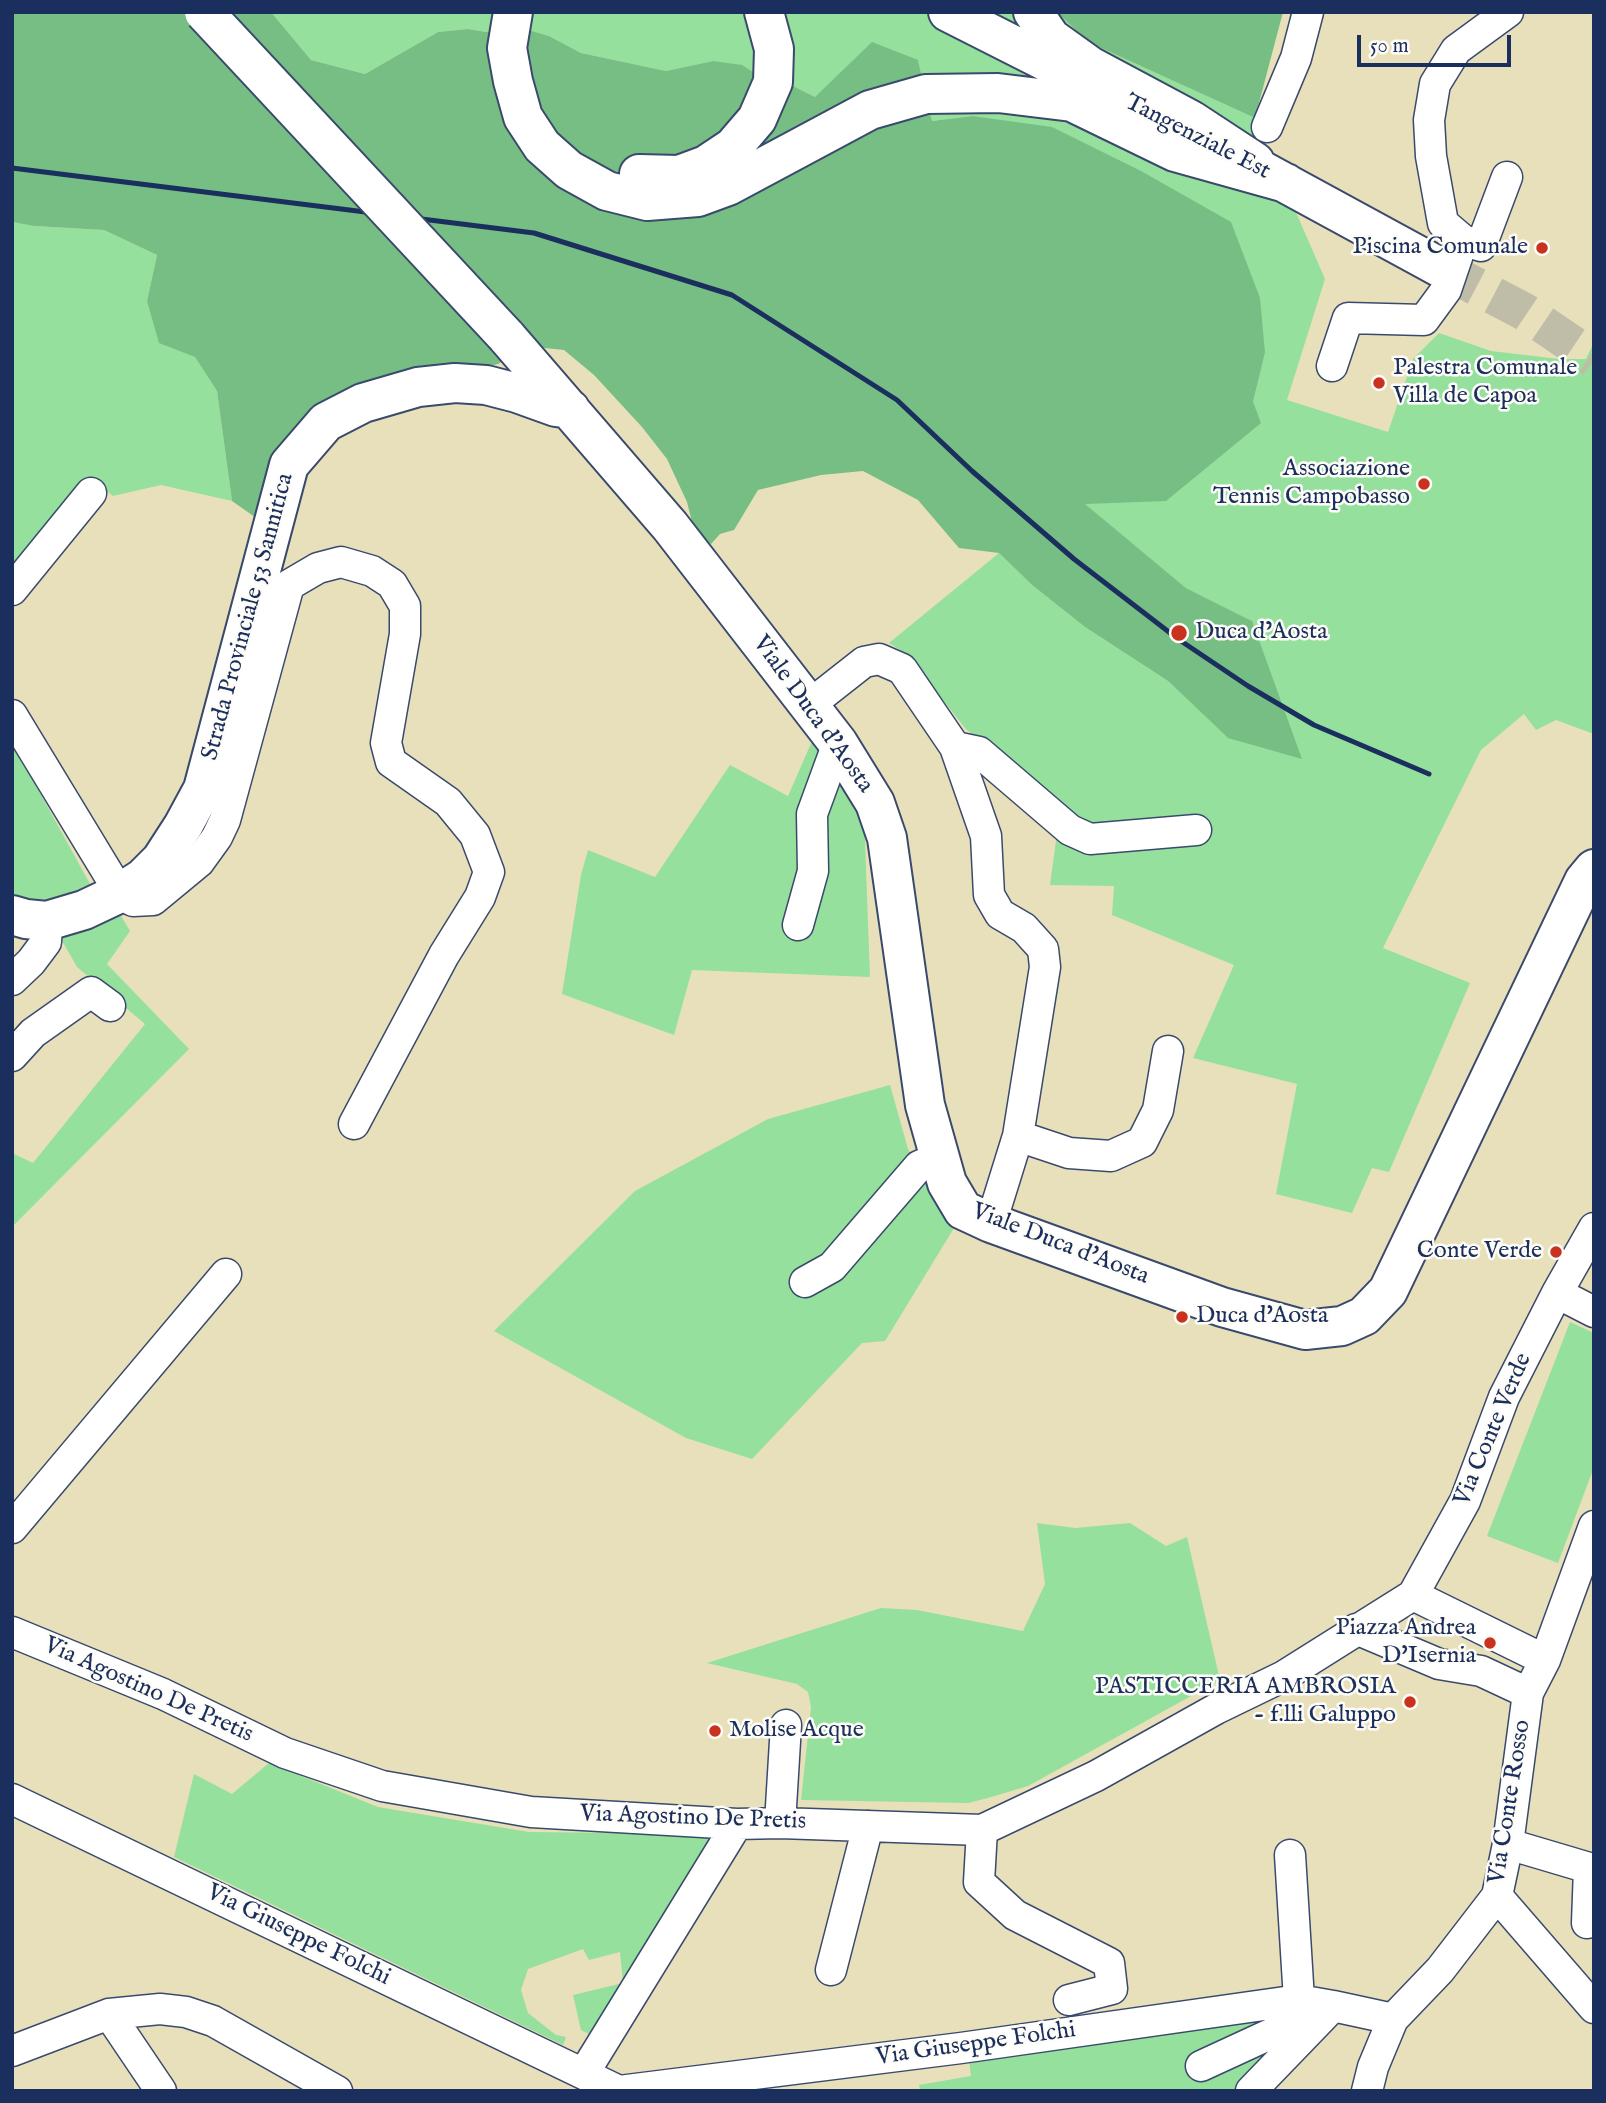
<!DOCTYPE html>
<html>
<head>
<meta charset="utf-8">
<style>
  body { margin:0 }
  #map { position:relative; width:1606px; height:2103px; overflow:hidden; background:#e8e0bb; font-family:"IM FELL English",serif }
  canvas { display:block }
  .frame { position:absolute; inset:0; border:14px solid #1b2f5e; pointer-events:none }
  .scale { position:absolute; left:1357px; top:35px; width:154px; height:32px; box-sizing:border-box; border:4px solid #1b2f5e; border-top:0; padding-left:9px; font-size:21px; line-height:24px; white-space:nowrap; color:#1b2f5e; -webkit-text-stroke:5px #fdfcf7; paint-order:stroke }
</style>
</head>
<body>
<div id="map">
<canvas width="1606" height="2103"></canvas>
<div class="frame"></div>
<div class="scale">50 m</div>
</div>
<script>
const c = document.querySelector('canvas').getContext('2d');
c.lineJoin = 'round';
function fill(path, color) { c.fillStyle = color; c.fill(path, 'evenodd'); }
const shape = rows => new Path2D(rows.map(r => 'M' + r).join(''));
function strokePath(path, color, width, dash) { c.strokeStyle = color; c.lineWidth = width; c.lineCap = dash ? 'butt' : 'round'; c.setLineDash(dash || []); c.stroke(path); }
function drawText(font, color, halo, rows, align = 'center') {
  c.font = font + ' "IM FELL English",serif'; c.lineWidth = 5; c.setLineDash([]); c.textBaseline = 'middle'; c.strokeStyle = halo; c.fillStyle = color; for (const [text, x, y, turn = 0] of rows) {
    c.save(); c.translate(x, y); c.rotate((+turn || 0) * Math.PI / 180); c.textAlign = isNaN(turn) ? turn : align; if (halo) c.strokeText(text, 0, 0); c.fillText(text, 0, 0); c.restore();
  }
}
fill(shape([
  [271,12,1057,12,1088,42,1255,118,1325,279,1287,400,1388,432,1413,359,1439,333,1491,351,1559,359,1586,359,1593,344,1594,334,1594,734,1556,720,1536,730,1524,714,1481,750,1383,948,1470,983,1389,1172,1372,1168,1352,1213,1276,1194,1297,1084,1193,1058,1234,965,1112,915,1114,886,1050,885,1060,811,965,728,908,655,889,643,999,553,1032,585,1085,627,1168,681,1228,738,1252,621,1186,588,1084,504,1253,402,1265,353,972,116,932,121,918,60,815,97,791,85,713,61,666,71,581,53,549,36,522,28,486,32,468,29,438,32,365,74,311,60],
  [12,222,34,226,104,230,157,255,147,301,195,357,217,391,232,501,161,485,113,496,91,478,12,567],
  [813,739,864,814,870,977,692,970,674,1035,562,994,581,875,588,850,655,877,730,765,788,796],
  [12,742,90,884,45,905,12,896],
  [117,909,130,931,107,964,189,1049,12,1227,12,1153,33,1163,145,1024,77,967,61,939,63,931],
  [890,1085,908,1149,954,1228,885,1341,862,1343,752,1459,686,1438,494,1331,635,1191,768,1119],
  [1570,1322,1594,1333,1594,1467,1558,1563,1487,1536],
  [1037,1523,1075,1528,1130,1523,1166,1546,1187,1537,1220,1680,1028,1786,988,1798,968,1803,801,1800,811,1707,808,1692,797,1684,707,1663,881,1608,917,1610,1023,1631,1045,1584],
  [269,1763,378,1807,529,1832,721,1834,593,2036,581,2030,573,1995,623,1983,620,1952,589,1960,583,1949,528,1969,521,1990,528,2013,556,2035,566,2037,563,2045,174,1857,194,1774,232,1794],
  [1294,2014,1293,2035,1239,2091,920,2091,919,2085,971,2076,968,2053]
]), '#94e09c');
fill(shape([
  [12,12,271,12,311,60,365,74,438,32,468,29,486,32,522,28,549,36,581,53,666,71,713,61,742,65,756,74,791,85,815,97,872,42,918,60,932,121,972,116,1052,127,1141,171,1231,222,1260,298,1265,353,1253,402,1261,423,1166,501,1085,504,1186,588,1252,621,1302,759,1228,738,1168,681,1085,627,1032,585,999,553,959,548,918,500,863,471,821,475,758,490,734,530,720,534,711,544,694,530,687,502,667,459,642,427,594,375,564,350,526,346,498,364,461,373,351,392,262,522,232,501,217,391,195,357,159,343,147,301,157,255,104,230,34,226,12,222],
  [1057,12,1283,12,1255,118,1088,42]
]), '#77be84');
strokePath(shape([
  [1443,269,1523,311,1594,359]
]), '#bfbda8', 38, [38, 19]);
const minor = shape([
  [1267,127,1296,58,1308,12],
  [1463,240,1443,223,1438,195,1431,156,1429,120,1435,84,1456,50,1508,12],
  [1332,366,1348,318,1424,320,1446,290,1463,240,1481,246,1507,177],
  [12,590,91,493],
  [808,706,864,662,879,659,902,669,955,747,986,836,989,895,1000,914,1024,928,1043,949,1045,967,1018,1136,991,1223],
  [12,715,120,893,133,901,153,900,199,862,217,837,225,820,289,585,318,568,341,562,372,571,392,584,405,606,405,634,386,743,391,762,448,802,475,835,489,872,480,897,444,955,354,1124],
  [955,747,979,752,1070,830,1090,839,1196,830],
  [798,925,813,871,812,814,838,743],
  [12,980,31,962,46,942,47,921],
  [12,1056,33,1033,91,992,110,1006],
  [1018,1136,1069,1153,1111,1156,1142,1142,1158,1110,1168,1051],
  [805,1282,832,1267,919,1166,940,1157],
  [1557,1293,1594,1312],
  [12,1528,226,1274],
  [1413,1595,1545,1660],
  [1356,1629,1439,1664,1481,1671,1528,1693],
  [12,1632,163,1694,285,1753,382,1786,531,1812,737,1824,780,1823,982,1830,1096,1776,1216,1709,1284,1676,1413,1595,1465,1501,1504,1397,1557,1293,1594,1228],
  [12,1799,619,2091,961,2048,1299,2000,1333,2006],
  [780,1823,786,1725],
  [982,1830,979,1882,1015,1915,1109,1963,1112,1989,1069,2000],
  [1508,1844,1589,1868,1587,1923],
  [1290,1855,1299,2000],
  [1497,1896,1594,2008],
  [831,1970,868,1826],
  [109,2014,161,2091],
  [12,2051,109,2014,160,2009,186,2012,213,2021,337,2091],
  [1201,2066,1316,2013],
  [584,2073,737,1824],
  [1251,2091,1333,2006,1393,2019],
  [1367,2091,1373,2067,1393,2019,1440,1970,1497,1896,1508,1844,1528,1693,1545,1660,1594,1526]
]);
const major = shape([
  [513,12,507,48,513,81,523,117,542,146,569,170,607,191,647,201,698,197,728,186,870,110,926,94,998,93,1072,102,1175,152,1286,183],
  [948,12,1122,100],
  [1033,12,1051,38,1090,66,1191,120,1255,162],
  [1263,171,1443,269],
  [639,174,679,175,706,165,733,147,757,119,773,82,774,49,764,12],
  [506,336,670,526,838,743,875,803,887,838,925,1105,947,1183,963,1210,991,1223,1222,1307,1305,1330,1342,1326,1364,1316,1388,1291,1584,881,1594,869],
  [12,915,26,919,47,921,84,910,120,893,143,878,161,860,183,826,203,789,289,465,326,422,363,403,418,387,455,383,486,385,517,393,556,407,570,409]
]);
strokePath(minor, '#3a4a6c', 33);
strokePath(major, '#3a4a6c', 42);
strokePath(minor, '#fff', 30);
strokePath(major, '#fff', 38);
strokePath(shape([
  [12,168,534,233,732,295,897,400,972,471,1074,559,1178,639,1248,686,1314,725,1429,774]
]), '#1b2f5e', 5);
const majorBridge = shape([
  [204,12,506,336]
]);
strokePath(majorBridge, '#3a4a6c', 42, []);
strokePath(majorBridge, '#fff', 38);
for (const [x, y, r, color] of [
  [1542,248,7,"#c8321e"],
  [1379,383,7,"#c8321e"],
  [1424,484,7,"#c8321e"],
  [1179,633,9,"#c8321e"],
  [1556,1252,7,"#c8321e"],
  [1182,1317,7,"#c8321e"],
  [1490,1643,7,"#c8321e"],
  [1410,1702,7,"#c8321e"],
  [715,1731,7,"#c8321e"]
]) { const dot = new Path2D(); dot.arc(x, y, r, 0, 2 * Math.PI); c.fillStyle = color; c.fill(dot); strokePath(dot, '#fdfcf7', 2.5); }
drawText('24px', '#1b2f5e', '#fdfcf7', [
  ["Tangenziale Est",1197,138,27],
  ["Strada Provinciale 53 Sannitica",249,617,-75],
  ["Viale Duca d'Aosta",812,715,54],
  ["Viale Duca d'Aosta",1060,1245,21],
  ["Via Conte Verde",1494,1430,-67],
  ["Via Agostino De Pretis",148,1691,24],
  ["Via Conte Rosso",1511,1802,-81],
  ["Via Agostino De Pretis",693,1819,2],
  ["Via Giuseppe Folchi",298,1936,26],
  ["Via Giuseppe Folchi",976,2045,-8]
]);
drawText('24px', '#1b2f5e', '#fdfcf7', [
  ["Piscina Comunale",1528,248],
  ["Palestra Comunale",1393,369,"left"],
  ["Villa de Capoa",1393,397,"left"],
  ["Associazione",1410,470],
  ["Tennis Campobasso",1410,498],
  ["Duca d’Aosta",1195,633,"left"],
  ["Conte Verde",1542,1252],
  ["Duca d'Aosta",1196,1317,"left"],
  ["Piazza Andrea",1476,1629],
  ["D'Isernia",1476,1657],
  ["PASTICCERIA AMBROSIA",1396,1688],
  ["- f.lli Galuppo",1396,1716],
  ["Molise Acque",729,1731,"left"]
], 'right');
</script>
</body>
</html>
